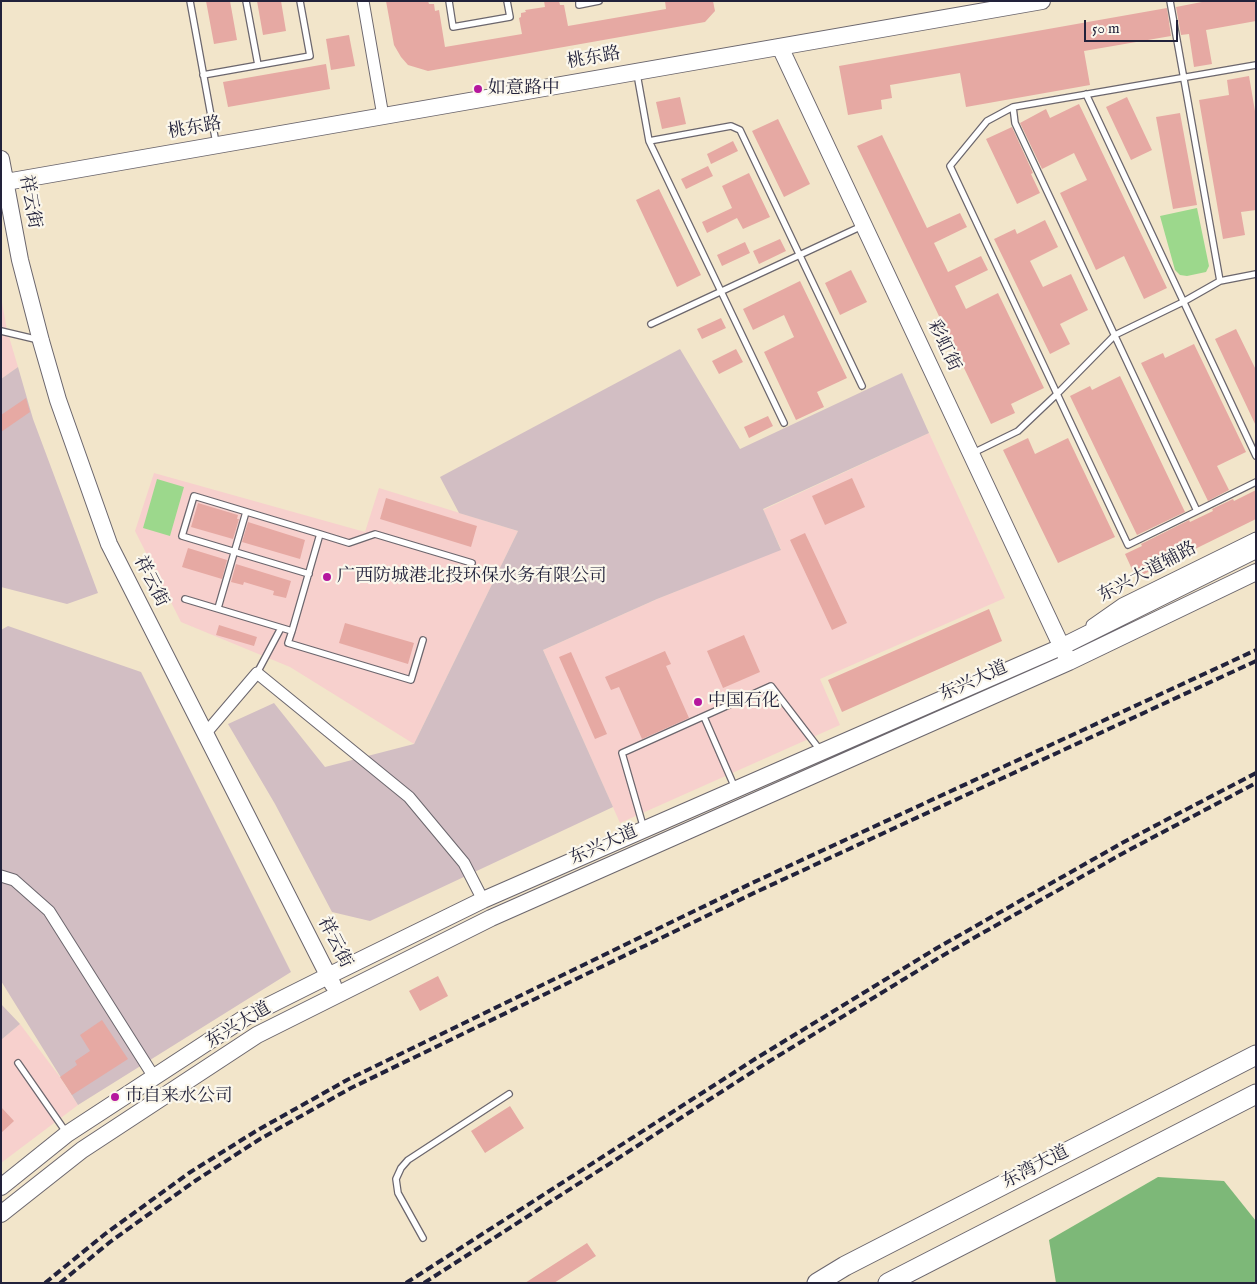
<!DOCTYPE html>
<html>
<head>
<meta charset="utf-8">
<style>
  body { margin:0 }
  #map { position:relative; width:1257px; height:1284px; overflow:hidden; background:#f2e5ca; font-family:"IM FELL English",serif }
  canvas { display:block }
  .frame { position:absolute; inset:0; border:2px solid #22223b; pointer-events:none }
  .scale { position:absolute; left:1084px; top:20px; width:94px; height:22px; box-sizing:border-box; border:2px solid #22223b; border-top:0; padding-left:6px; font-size:15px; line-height:18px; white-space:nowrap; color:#22223b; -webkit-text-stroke:4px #fbf7ec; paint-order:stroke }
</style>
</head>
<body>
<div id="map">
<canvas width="1257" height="1284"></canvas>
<div class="frame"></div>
<div class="scale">50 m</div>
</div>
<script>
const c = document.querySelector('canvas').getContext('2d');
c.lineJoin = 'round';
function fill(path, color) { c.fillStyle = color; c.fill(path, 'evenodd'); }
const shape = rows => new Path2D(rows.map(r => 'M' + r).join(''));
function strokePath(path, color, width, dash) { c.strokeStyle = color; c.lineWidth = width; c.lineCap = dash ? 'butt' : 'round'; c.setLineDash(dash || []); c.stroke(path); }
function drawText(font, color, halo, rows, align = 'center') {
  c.font = font + ' "IM FELL English","Noto Serif SC",serif'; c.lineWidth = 4.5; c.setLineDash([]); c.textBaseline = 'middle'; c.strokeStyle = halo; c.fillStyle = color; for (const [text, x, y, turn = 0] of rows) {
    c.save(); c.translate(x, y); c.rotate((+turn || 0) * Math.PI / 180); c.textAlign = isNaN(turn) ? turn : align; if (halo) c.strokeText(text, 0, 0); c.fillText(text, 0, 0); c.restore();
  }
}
fill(shape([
  [1,297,7,330,18,367,1,379],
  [929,433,1005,598,820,679,840,725,620,823,543,650,657,599,781,549,763,510],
  [154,473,365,532,379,488,518,531,414,744,290,667,181,622,135,531],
  [20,1024,60,1077,78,1105,1,1163,1,1040]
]), '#f7d0cd');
fill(shape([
  [680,349,740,449,902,373,929,433,763,509,781,550,657,599,543,650,613,807,370,921,332,912,275,804,228,724,274,703,325,767,414,744,518,531,459,513,440,477],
  [18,367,33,419,98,593,67,604,1,587,1,379],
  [8,626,141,672,291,972,78,1105,1,981,1,630],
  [1,1004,20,1024,1,1040]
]), '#d2bec3');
fill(shape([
  [1197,208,1209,266,1206,272,1187,276,1180,275,1175,270,1160,216],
  [157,479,184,487,170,536,143,528]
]), '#9cd88c');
fill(shape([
  [1158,1177,1224,1181,1256,1221,1256,1283,1056,1283,1049,1240]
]), '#7db878');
fill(shape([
  [206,1,230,1,237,40,214,44],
  [257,1,281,1,286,31,263,35],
  [386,1,428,1,429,4,434,4,435,11,439,10,445,47,522,34,519,18,521,17,521,13,526,12,525,10,545,7,544,1,559,1,560,5,564,5,568,26,666,9,665,1,713,1,715,11,705,22,428,71,408,65,401,57,394,45],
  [1207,1,1256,1,1256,21,1206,30,1212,64,1194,67,1189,34,1181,35,1176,7],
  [1167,8,1171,36,1084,51,1090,85,966,107,960,73,890,85,892,98,881,100,882,109,848,115,839,66],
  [349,35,355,66,331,70,326,39],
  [326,64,330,89,228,107,223,82],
  [1249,76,1256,117,1256,210,1241,212,1245,235,1223,239,1199,100,1229,95,1227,80],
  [680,97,686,124,662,129,656,102],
  [1127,97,1152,150,1131,160,1106,107],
  [1079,104,1167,288,1144,299,1124,256,1096,270,1091,259,1060,193,1087,180,1074,153,1042,169,1020,123,1046,109,1050,118],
  [1180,113,1197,205,1173,209,1156,117],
  [778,119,810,184,784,197,752,131],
  [1012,127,1033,173,1031,174,1040,193,1017,204,986,139],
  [882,135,927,228,960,213,967,227,934,243,948,272,981,256,988,270,955,286,966,309,998,293,1044,388,1011,404,1015,413,991,424,857,146],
  [733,141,738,151,711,164,707,154],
  [708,166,713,176,686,189,681,179],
  [749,173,770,217,743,229,737,218,707,233,702,222,732,208,722,186],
  [659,189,701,275,677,287,636,200],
  [1045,220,1058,247,1030,261,1043,287,1071,274,1088,310,1060,324,1070,344,1050,354,994,239,1015,229,1017,234],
  [780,239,786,251,759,264,753,251],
  [745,242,750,253,722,266,717,255],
  [851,270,867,302,840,315,825,283],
  [800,281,847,378,817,392,824,407,796,420,764,352,794,337,784,315,753,330,743,309],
  [721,318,726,328,702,339,697,329],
  [1236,329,1256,370,1256,426,1215,339],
  [1194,344,1246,452,1217,466,1229,490,1208,501,1141,363,1163,353,1165,358],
  [736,349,743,362,719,374,712,361],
  [1120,376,1185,512,1137,535,1070,396,1090,386,1092,390],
  [26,398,30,412,1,432,1,415],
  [768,416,773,426,749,438,744,427],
  [1028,438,1035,454,1068,438,1115,537,1058,563,1003,450],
  [852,478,865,507,825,525,812,496],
  [1256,490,1256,519,1136,578,1125,554,1142,546,1141,544,1189,520,1190,522,1213,511,1212,509,1233,499,1234,501],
  [386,498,477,526,471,547,380,519],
  [198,503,238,515,237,519,239,519,233,539,191,527],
  [248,522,305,540,300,559,242,542],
  [805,533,847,623,832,630,790,540],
  [188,548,227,560,222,579,182,567],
  [236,564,291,581,286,598,273,595,274,591,244,582,243,585,231,582],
  [989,609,1002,641,842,712,828,680],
  [345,623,414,643,408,664,339,643],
  [219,625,257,637,254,646,216,635],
  [744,635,760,672,723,688,707,651],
  [665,651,671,664,666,666,689,718,642,739,619,687,611,690,605,677],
  [571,652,607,734,595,739,559,657],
  [438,976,448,996,420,1011,409,991],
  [102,1020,128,1059,72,1095,60,1077,77,1065,75,1061,90,1051,80,1035],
  [510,1106,524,1128,485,1153,471,1131],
  [1,1107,14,1121,1,1133],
  [587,1243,596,1256,554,1283,525,1283]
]), '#e6a9a3');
const lane = shape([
  [190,1,216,143],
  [246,1,258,65],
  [449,1,453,27,510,17,507,1],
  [579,1,579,5,599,1],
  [1170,1,1220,281],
  [1256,65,1013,107,987,121,950,166,1128,545,1256,482],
  [637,74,649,141,784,423],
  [203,75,310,56,300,1],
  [1086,94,1256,456],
  [1013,107,1015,123,1197,511],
  [649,141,731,126,740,130,862,386],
  [651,324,862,226],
  [1,331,39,340],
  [973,453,1018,431,1057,394,1115,335,1183,302,1220,281,1256,274],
  [320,534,349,543,375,534,472,563],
  [185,599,292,631,320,534,194,496,182,536,309,574],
  [218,608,246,512],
  [292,631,288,643,411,680,423,640],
  [257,673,281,628],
  [704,717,735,788],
  [644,829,622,753,771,686,820,750],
  [18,1063,66,1132],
  [423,1238,398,1193,396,1179,401,1168,408,1160,509,1094]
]);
const street = shape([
  [363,1,383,116],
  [1092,625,1122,604,1256,538],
  [205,734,257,673,409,797,464,863,483,900],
  [1,876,14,880,49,911,154,1077]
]);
const secondary = shape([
  [780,47,1066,656],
  [1,159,20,260,41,341,58,400,109,544,333,985],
  [6,182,1042,1],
  [1,1187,67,1134,246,1017,328,976,483,900,1061,647,1256,550],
  [1,1214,82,1150,257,1035,491,918,1069,662,1256,572]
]);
const primary = shape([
  [817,1283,845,1266,1256,1055],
  [888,1283,1256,1094]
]);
strokePath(lane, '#6b666d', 8);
strokePath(street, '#6b666d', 13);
strokePath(secondary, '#6b666d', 18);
strokePath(primary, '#6b666d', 21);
strokePath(lane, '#fff', 5.5);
strokePath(street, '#fff', 11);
strokePath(secondary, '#fff', 16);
strokePath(primary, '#fff', 19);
strokePath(shape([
  [45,1283,105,1234,189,1173,256,1131,347,1080,752,883,1256,650],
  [60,1283,110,1242,195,1181,260,1139,351,1088,756,892,1256,661],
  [406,1283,755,1059,937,948,1122,843,1256,773],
  [424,1283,760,1067,942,956,1127,851,1256,783]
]), '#22223b', 4, [8, 4]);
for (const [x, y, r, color] of [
  [478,89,5,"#b5179e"],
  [327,577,5,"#b5179e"],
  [698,702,5,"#b5179e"],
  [115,1097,5,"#b5179e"]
]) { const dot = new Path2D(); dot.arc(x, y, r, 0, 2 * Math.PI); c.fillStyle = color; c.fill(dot); strokePath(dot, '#fbf7ec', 2); }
drawText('18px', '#22223b', '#fbf7ec', [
  ["桃东路",594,59,-10],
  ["桃东路",195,129,-10],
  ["祥云街",29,202,80],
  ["彩虹街",943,346,65],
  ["东兴大道辅路",1148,573,-28],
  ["祥云街",150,582,63],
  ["东兴大道",974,682,-24],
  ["东兴大道",604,846,-24],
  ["祥云街",334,943,63],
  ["东兴大道",239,1026,-31],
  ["东湾大道",1036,1168,-27]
]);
drawText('18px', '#22223b', '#fbf7ec', [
  ["如意路中",488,89],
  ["广西防城港北投环保水务有限公司",337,577],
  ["中国石化",708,702],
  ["巿自来水公司",125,1097]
], 'left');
</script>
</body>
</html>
